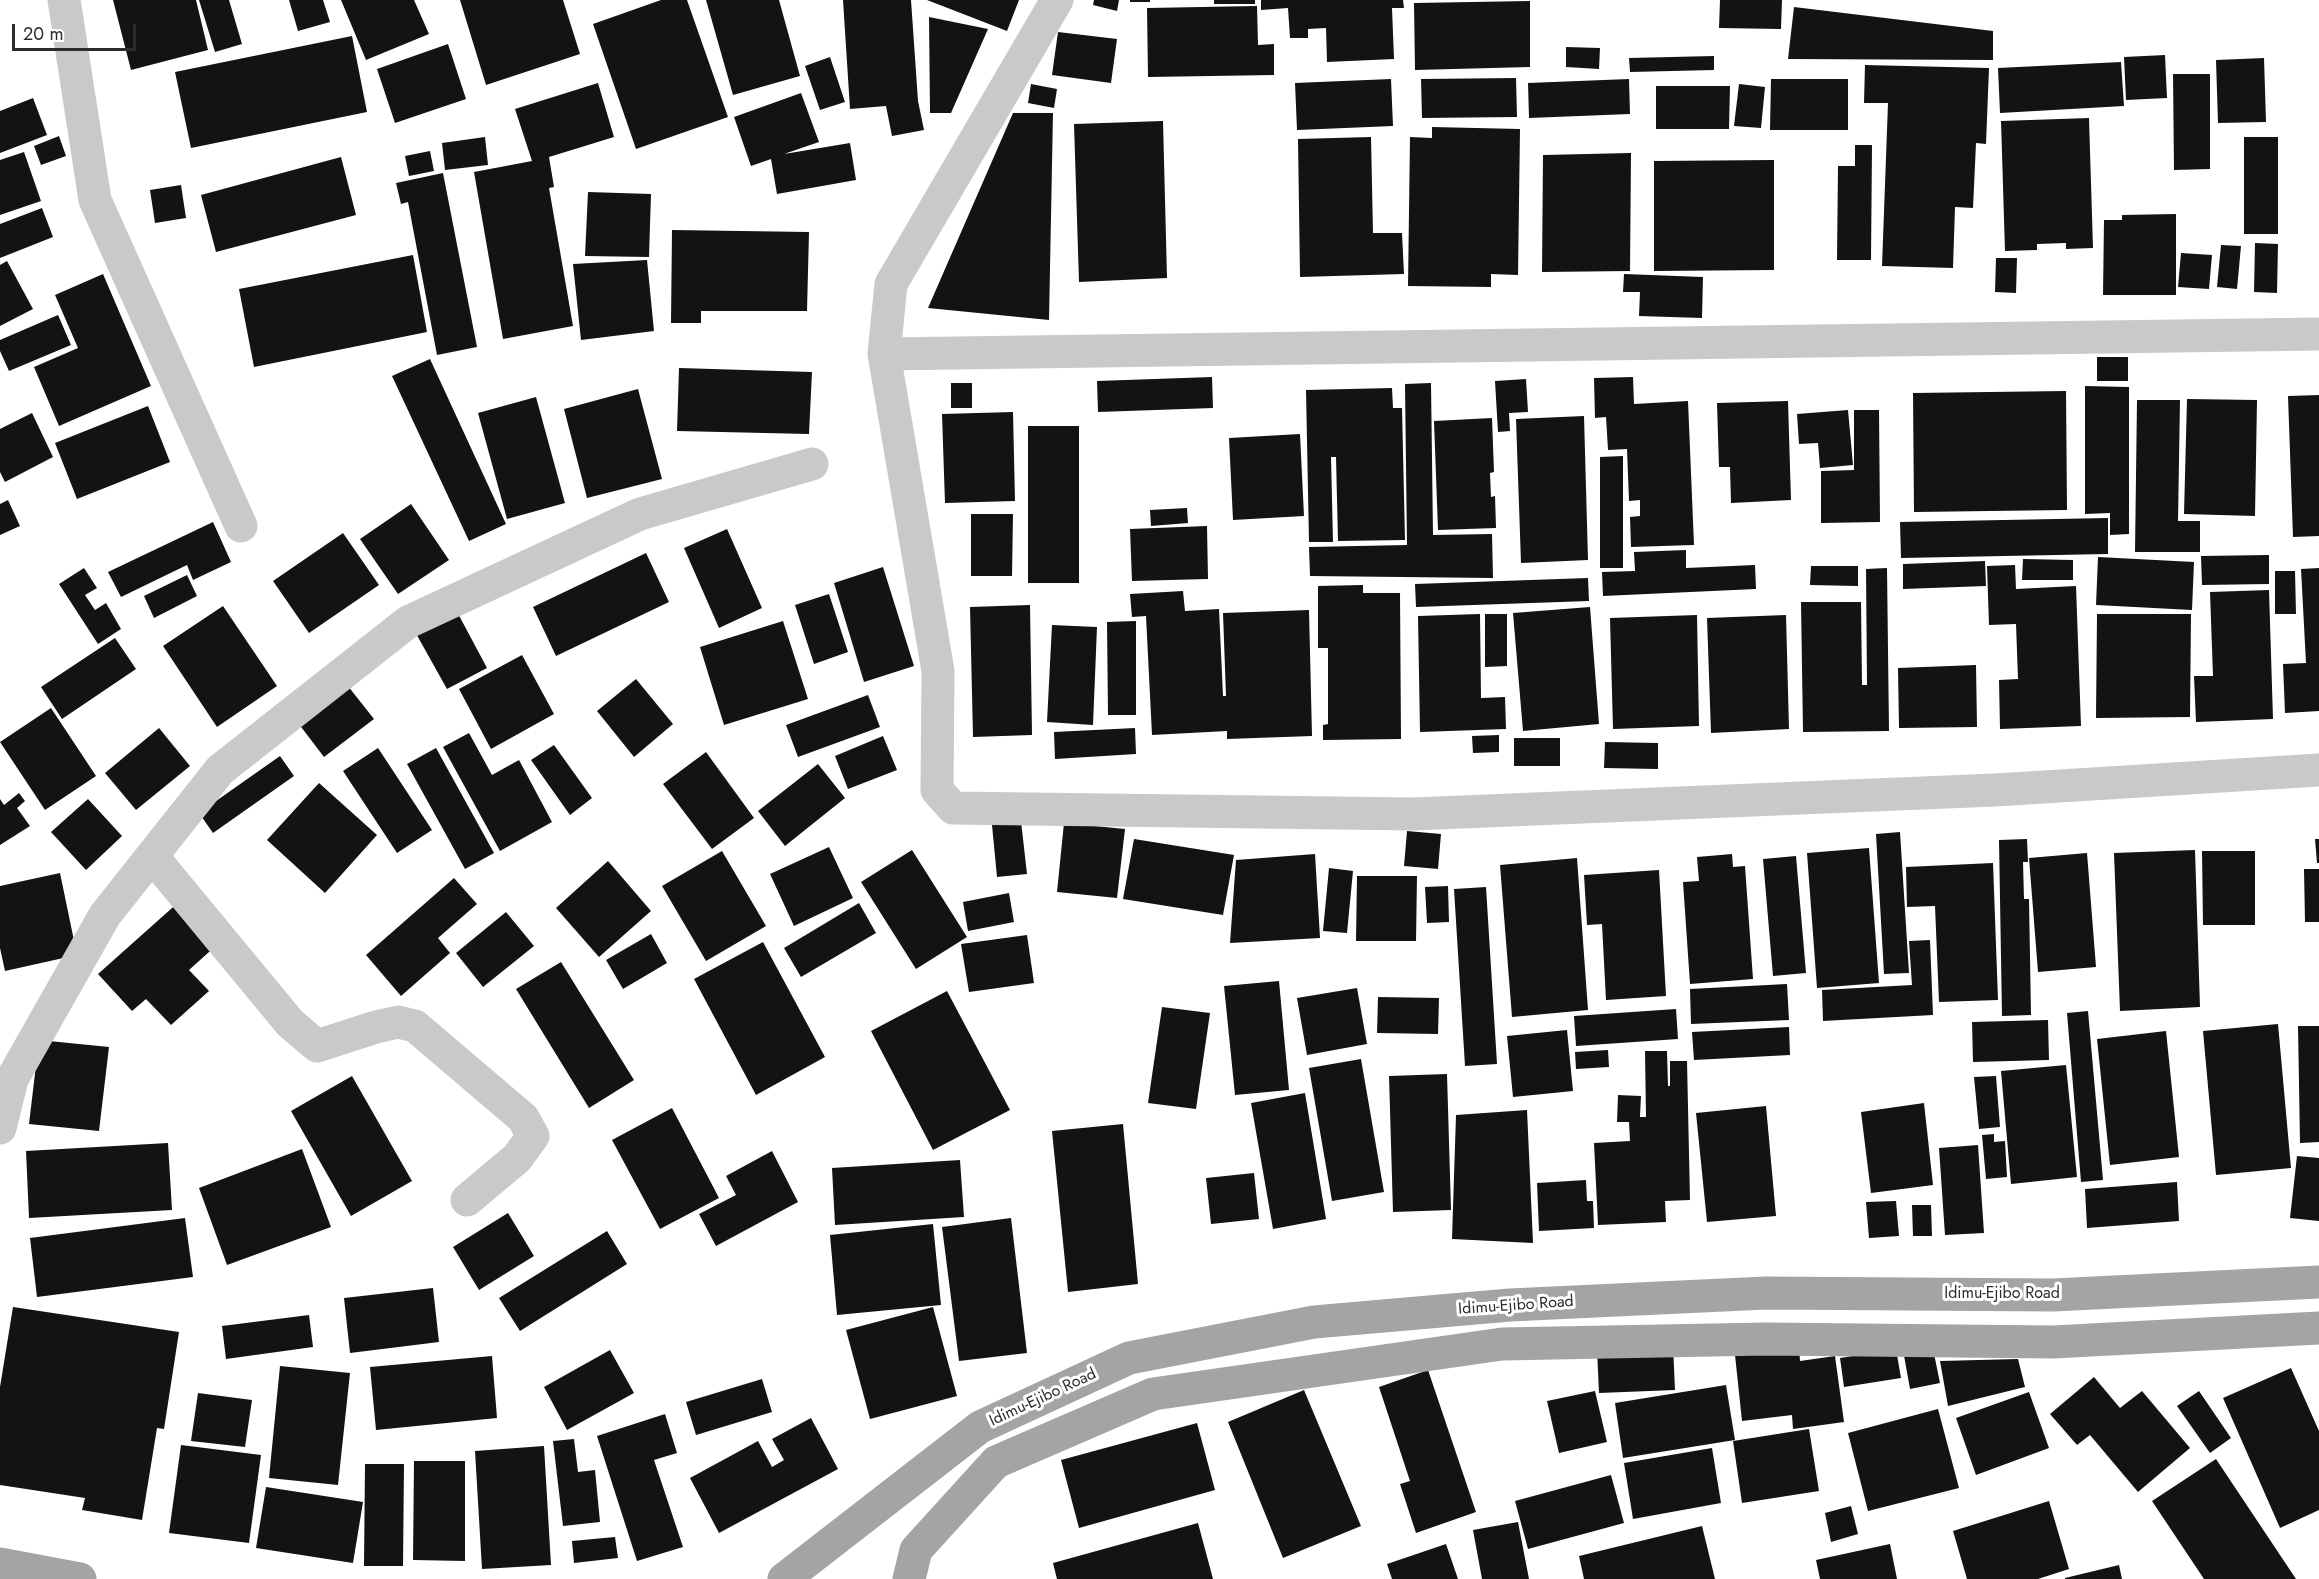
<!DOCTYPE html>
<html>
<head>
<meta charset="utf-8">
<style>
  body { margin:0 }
  #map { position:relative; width:2319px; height:1579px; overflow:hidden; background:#fff; font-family:Jost,sans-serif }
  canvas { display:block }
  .scale { position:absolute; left:12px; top:24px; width:124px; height:27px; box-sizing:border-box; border:3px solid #2c2c2c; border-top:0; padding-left:8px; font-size:18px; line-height:21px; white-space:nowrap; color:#2c2c2c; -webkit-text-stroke:4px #fff; paint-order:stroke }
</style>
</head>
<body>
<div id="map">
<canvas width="2319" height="1579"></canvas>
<div class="scale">20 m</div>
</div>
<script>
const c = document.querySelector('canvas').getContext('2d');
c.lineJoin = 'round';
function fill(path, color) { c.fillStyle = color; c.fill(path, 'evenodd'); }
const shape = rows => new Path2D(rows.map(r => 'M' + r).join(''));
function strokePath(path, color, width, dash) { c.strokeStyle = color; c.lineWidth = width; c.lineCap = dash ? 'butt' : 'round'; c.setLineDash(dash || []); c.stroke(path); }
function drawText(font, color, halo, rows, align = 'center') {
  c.font = font + ' Jost,sans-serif'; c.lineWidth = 6; c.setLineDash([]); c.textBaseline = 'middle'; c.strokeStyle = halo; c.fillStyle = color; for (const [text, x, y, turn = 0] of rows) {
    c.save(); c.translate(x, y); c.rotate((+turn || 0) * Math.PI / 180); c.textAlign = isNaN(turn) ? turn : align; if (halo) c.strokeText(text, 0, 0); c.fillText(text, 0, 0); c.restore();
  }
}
fill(shape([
  [113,0,196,0,208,50,131,70],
  [199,0,229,0,242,44,215,52],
  [289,0,323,0,330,22,298,31],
  [341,0,414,0,429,34,366,60],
  [460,0,563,0,580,54,486,85],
  [661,0,687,0,728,117,636,149,593,24],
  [706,0,779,0,800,76,733,95],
  [843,0,911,0,918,101,924,130,892,136,886,106,850,109],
  [927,0,1019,0,1007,31],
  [1094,0,1119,0,1117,11,1093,5],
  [1130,0,1150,0,1150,2,1130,2],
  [1214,0,1255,0,1255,4,1214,4],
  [1261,0,1403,0,1404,8,1392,8,1394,59,1327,62,1326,28,1308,29,1308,38,1290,38,1288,8,1261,10],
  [1720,0,1782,0,1781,29,1719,28],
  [1530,1,1530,67,1415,70,1414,3],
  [1257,6,1258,45,1274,44,1274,75,1148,77,1147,8],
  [1794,7,1993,31,1993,60,1788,59],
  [929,17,988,29,951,113,930,113],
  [1058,32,1117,39,1111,83,1052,75],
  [352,36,367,112,191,148,175,72],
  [448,44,466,99,395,123,377,69],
  [1566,47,1600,48,1599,69,1566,67],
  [2165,55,2167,98,2126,100,2124,57],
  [1714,56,1714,70,1630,72,1629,58],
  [830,57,845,102,820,110,805,66],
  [2264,58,2266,122,2218,123,2216,60],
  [2121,62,2124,106,2000,113,1998,68],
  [1865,65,1989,68,1986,144,1976,143,1973,208,1955,207,1953,268,1882,266,1888,103,1864,103],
  [2173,74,2210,74,2210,169,2174,170],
  [1516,78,1517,117,1422,118,1421,79],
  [1391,79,1393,126,1297,130,1295,83],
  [1629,79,1630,114,1529,118,1528,83],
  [1771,79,1848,79,1848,130,1770,130],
  [598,83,614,137,549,157,554,187,549,188,573,326,503,339,474,172,532,161,515,109],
  [1031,84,1057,89,1054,108,1028,103],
  [1739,84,1765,87,1761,128,1734,126],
  [1656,86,1730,86,1729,129,1656,129],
  [801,93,819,142,784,154,850,143,856,180,777,194,771,159,751,166,734,117],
  [33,98,47,135,0,153,0,111],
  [1013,113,1053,113,1049,320,928,308],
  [2089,118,2093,248,2066,249,2066,243,2037,244,2037,250,2005,251,2001,121],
  [1163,121,1167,278,1079,282,1074,124],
  [1432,127,1520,129,1518,275,1491,274,1491,287,1408,286,1410,137,1432,138],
  [59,136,66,156,41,165,34,146],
  [485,137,488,165,445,170,442,143],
  [1371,137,1373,233,1402,233,1404,274,1300,277,1298,139],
  [2244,137,2278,137,2278,234,2244,234],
  [1855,145,1872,145,1871,260,1837,260,1838,166,1855,166],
  [430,151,434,171,409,176,405,156],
  [24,152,41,201,0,215,0,160],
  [1631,153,1630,271,1542,272,1543,155],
  [341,157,356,215,216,252,201,195],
  [1774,160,1774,270,1654,271,1654,161],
  [443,173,477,347,437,355,408,202,401,204,396,183],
  [181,185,186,218,155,223,150,190],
  [588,192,651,194,649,257,585,256],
  [42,208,53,237,0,258,0,224],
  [2176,214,2176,295,2103,295,2104,220,2122,220,2122,215],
  [672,230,809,232,807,311,701,311,701,323,671,323],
  [2255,243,2278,244,2277,293,2254,292],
  [2221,245,2241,246,2237,289,2217,287],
  [2181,253,2212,255,2209,289,2178,287],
  [413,255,427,332,254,367,239,289],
  [1996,258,2017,258,2016,293,1995,292],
  [647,260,654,331,581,340,573,264],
  [7,261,33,309,0,326,0,265],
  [103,274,151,386,59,426,34,367,78,348,55,295],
  [1624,274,1703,277,1702,318,1639,316,1640,292,1623,292],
  [58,315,71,345,9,371,0,351,0,340],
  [2097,357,2128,357,2128,381,2097,381],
  [430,359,506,524,469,541,392,376],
  [679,368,812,372,809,434,677,431],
  [1212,377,1213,408,1098,412,1097,381],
  [1633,377,1634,404,1688,401,1694,545,1631,547,1630,517,1640,516,1640,500,1629,501,1627,449,1608,450,1606,417,1595,418,1594,378],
  [1526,379,1528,412,1509,413,1510,431,1498,432,1495,381],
  [951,383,972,383,972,408,951,408],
  [1431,383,1433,535,1492,534,1493,578,1310,576,1309,547,1407,545,1405,384],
  [2085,386,2129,387,2129,534,2110,535,2110,513,2085,514],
  [1392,388,1393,408,1402,408,1405,540,1338,541,1336,457,1331,457,1333,542,1309,542,1306,390],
  [638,389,662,479,587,498,564,409],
  [2066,391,2067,510,1914,512,1913,393],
  [2319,395,2319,536,2293,537,2288,396],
  [536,397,565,503,507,519,478,413],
  [2187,399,2257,400,2255,516,2184,514],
  [2137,400,2180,400,2178,521,2200,521,2200,552,2135,552],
  [1788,401,1791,500,1731,503,1730,467,1719,467,1717,403],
  [148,406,170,462,77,499,55,443],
  [1848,410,1853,465,1820,468,1818,443,1799,444,1797,414],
  [1854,410,1879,410,1880,522,1821,523,1821,471,1854,470],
  [1013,412,1015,501,945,503,942,414],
  [32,413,53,457,5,482,0,472,0,429],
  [1584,416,1588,560,1521,563,1516,419],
  [1492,418,1494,472,1490,473,1491,497,1495,496,1496,528,1438,530,1434,421],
  [1028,426,1079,426,1079,583,1028,583],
  [1300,434,1304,516,1233,520,1229,438],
  [1623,456,1623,568,1600,568,1600,457],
  [8,500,20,526,0,535,0,504],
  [411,504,449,560,398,594,360,539],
  [1187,508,1188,523,1151,526,1150,510],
  [971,514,1013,514,1012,576,971,576],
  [2108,518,2108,554,1901,558,1900,522],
  [213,522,231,562,193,580,187,565,121,597,108,572],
  [1207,526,1208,579,1132,581,1130,529],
  [727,529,762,608,719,628,684,548],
  [343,533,379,585,309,633,273,581],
  [1686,550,1686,568,1755,565,1756,589,1603,596,1602,572,1635,571,1634,552],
  [646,553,669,602,556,656,533,607],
  [2269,555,2269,584,2202,585,2201,556],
  [2098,557,2194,562,2192,610,2096,605],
  [2023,559,2073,560,2073,580,2022,580],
  [1985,561,1986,586,1903,589,1903,564],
  [2015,565,2016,589,2076,586,2081,726,2000,729,1999,680,2018,679,2016,624,1989,625,1987,566],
  [1811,566,1858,566,1858,586,1810,585],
  [883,567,914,666,864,682,834,583],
  [84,568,97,588,85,595,95,610,106,603,121,629,98,644,59,584],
  [1887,568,1889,731,1803,732,1801,602,1861,602,1862,685,1867,685,1866,569],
  [2319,568,2319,711,2285,713,2283,664,2306,663,2301,569],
  [2275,571,2295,571,2296,614,2275,614],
  [187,575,197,596,154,618,144,596],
  [1588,578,1589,601,1416,607,1415,584],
  [1363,585,1363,593,1400,593,1401,739,1323,740,1323,725,1328,724,1328,648,1318,648,1318,586],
  [2269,590,2273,719,2196,722,2194,676,2213,676,2210,592],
  [1183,591,1185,611,1219,609,1223,696,1226,696,1223,613,1309,610,1312,736,1227,739,1227,731,1152,735,1146,616,1132,617,1130,594],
  [829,594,848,652,814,664,795,605],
  [1030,605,1032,735,973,737,970,607],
  [223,606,277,686,217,727,163,646],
  [1590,607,1599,724,1523,731,1513,613],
  [455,608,487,668,447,689,414,630],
  [1480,614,1481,698,1505,697,1506,729,1420,732,1418,616],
  [1485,614,1507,614,1507,666,1485,667],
  [2097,614,2191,614,2190,717,2096,718],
  [1697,615,1699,726,1613,729,1610,618],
  [1786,615,1789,729,1711,733,1707,618],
  [783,621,808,699,724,725,700,647],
  [1136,621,1136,715,1108,715,1107,622],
  [1052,625,1097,627,1093,725,1047,722],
  [115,638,136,669,62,719,41,687],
  [522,655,554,714,491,749,459,689],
  [1976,665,1977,727,1899,728,1898,668],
  [636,679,673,724,634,757,597,711],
  [344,681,374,719,324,757,295,719],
  [868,695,880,727,798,757,786,725],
  [51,708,96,776,45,810,0,742],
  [159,728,190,766,136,810,105,773],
  [1135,728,1136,754,1055,759,1054,732],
  [469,733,492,775,519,760,552,822,500,851,443,747],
  [1499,735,1499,752,1473,753,1472,736],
  [883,736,897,770,848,789,835,756],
  [1514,738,1560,738,1560,766,1514,766],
  [1605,742,1658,743,1658,769,1604,768],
  [554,745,592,798,570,815,531,760],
  [378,748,432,830,397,853,343,771],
  [436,748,494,853,465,869,407,764],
  [706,752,754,818,712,849,663,784],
  [280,756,294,776,213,833,199,813],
  [818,764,845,798,785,846,758,811],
  [319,783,377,835,325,893,267,840],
  [19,793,25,801,17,808,30,826,0,845,0,799,4,805],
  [88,799,122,836,86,870,51,832],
  [1021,821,1027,874,997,877,992,825],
  [1064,823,1125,829,1117,898,1057,892],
  [1407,831,1441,834,1438,869,1404,866],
  [1900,832,1909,973,1884,974,1876,834],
  [1134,839,1234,855,1223,915,1123,899],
  [2027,839,2028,862,2023,862,2024,899,2029,899,2031,1015,2002,1016,1999,840],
  [2315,839,2319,839,2319,863,2317,863],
  [829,847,853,898,794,926,770,874],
  [1869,848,1879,983,1817,988,1807,853],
  [912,850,967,937,916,969,861,882],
  [2195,850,2200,1007,2120,1011,2114,853],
  [722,851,766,926,706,961,662,886],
  [2202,851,2255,851,2255,925,2203,925],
  [2087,853,2096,967,2038,972,2029,858],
  [1315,854,1320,938,1230,943,1236,860],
  [1732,854,1733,867,1745,866,1753,979,1690,984,1683,882,1699,881,1697,857],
  [1796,856,1806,973,1773,976,1763,859],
  [1577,858,1588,1010,1512,1017,1500,865],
  [608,861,651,911,599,957,556,908],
  [1993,863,1998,1000,1939,1002,1935,906,1907,907,1906,867],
  [1329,868,1353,871,1347,933,1323,931],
  [2304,869,2319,869,2319,922,2305,922],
  [1659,870,1666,996,1606,1000,1602,924,1587,925,1584,875],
  [60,873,77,955,5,971,0,948,0,886],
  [1357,876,1417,876,1416,941,1356,941],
  [454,878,477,904,438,938,450,953,401,996,366,955],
  [1448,886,1449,922,1427,923,1425,887],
  [1486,887,1497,1064,1465,1066,1454,889],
  [1009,893,1014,922,968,931,963,902],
  [181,900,219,943,189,970,209,991,171,1025,146,999,132,1011,98,974],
  [859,903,876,933,801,977,784,948],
  [506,912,534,946,483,987,456,953],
  [651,934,667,963,623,989,606,960],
  [1027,935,1034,983,969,992,961,944],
  [1930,940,1933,1015,1823,1021,1822,990,1912,985,1909,941],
  [763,942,825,1057,756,1095,694,979],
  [561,962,634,1080,589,1108,516,989],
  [1279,981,1289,1090,1235,1095,1224,986],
  [1787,984,1789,1020,1691,1024,1690,989],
  [1357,988,1367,1044,1307,1055,1297,998],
  [947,991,1010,1110,933,1150,871,1031],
  [1378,997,1439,998,1438,1034,1377,1033],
  [1162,1007,1210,1013,1196,1109,1148,1103],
  [1676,1009,1678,1039,1576,1046,1574,1016],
  [2088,1011,2103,1180,2081,1182,2067,1013],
  [2048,1020,2049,1060,1973,1062,1972,1022],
  [2278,1024,2291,1168,2216,1175,2203,1031],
  [2298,1026,2319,1026,2319,1142,2300,1143],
  [1789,1027,1790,1055,1694,1060,1692,1032],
  [1567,1030,1573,1091,1513,1097,1507,1036],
  [2166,1031,2179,1157,2110,1165,2097,1039],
  [39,1040,109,1047,99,1131,29,1124],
  [1608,1050,1609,1067,1576,1069,1575,1052],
  [1645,1051,1667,1051,1668,1086,1670,1086,1670,1061,1687,1061,1690,1200,1665,1201,1666,1222,1598,1225,1594,1143,1630,1141,1629,1122,1617,1122,1618,1095,1641,1096,1640,1117,1646,1117],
  [1361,1059,1384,1192,1332,1201,1309,1068],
  [2066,1065,2077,1177,2011,1184,2001,1071],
  [1447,1074,1451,1210,1393,1212,1389,1076],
  [352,1076,412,1181,351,1216,291,1111],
  [1996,1076,2000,1127,1979,1129,1974,1077],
  [1305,1093,1326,1219,1273,1229,1251,1103],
  [1924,1103,1933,1185,1871,1193,1861,1112],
  [1766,1106,1776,1216,1707,1222,1696,1113],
  [672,1108,719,1198,660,1229,612,1140],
  [1527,1110,1533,1243,1452,1239,1456,1115],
  [1123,1124,1138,1284,1068,1292,1052,1131],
  [1994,1134,1994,1142,2005,1141,2007,1177,1986,1179,1982,1135],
  [168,1143,172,1210,29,1218,26,1151],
  [1978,1145,1984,1233,1945,1235,1939,1148],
  [302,1149,331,1227,227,1265,199,1188],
  [772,1151,798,1202,716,1246,699,1214,736,1195,726,1176],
  [2297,1156,2319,1158,2319,1221,2290,1218],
  [960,1160,964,1217,835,1225,832,1168],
  [1254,1173,1259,1219,1211,1224,1206,1178],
  [1586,1180,1587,1201,1593,1201,1594,1228,1539,1231,1537,1183],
  [2177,1182,2179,1221,2087,1228,2085,1189],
  [1896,1201,1899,1236,1869,1238,1866,1202],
  [1912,1205,1931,1205,1932,1236,1913,1236],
  [508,1213,534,1256,479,1290,453,1247],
  [185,1218,193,1277,37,1297,30,1238],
  [1011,1218,1027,1353,959,1361,942,1227],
  [933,1224,941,1305,837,1315,830,1235],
  [607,1231,627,1264,520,1331,499,1298],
  [433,1288,439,1342,350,1353,344,1298],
  [13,1307,179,1332,164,1429,157,1428,142,1520,82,1510,85,1498,0,1485,0,1387],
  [933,1307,957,1396,870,1419,846,1330],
  [309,1315,313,1347,226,1359,222,1326],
  [1932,1344,1940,1383,1910,1389,1903,1350],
  [1673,1345,1675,1390,1599,1393,1597,1349],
  [1799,1346,1800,1361,1835,1356,1844,1422,1793,1429,1792,1415,1742,1421,1735,1355],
  [1896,1349,1901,1378,1844,1387,1840,1358],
  [610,1350,634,1393,567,1430,544,1387],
  [492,1356,497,1418,376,1430,370,1367],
  [2018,1359,2025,1387,1948,1406,1940,1361],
  [280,1366,350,1373,338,1485,269,1478],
  [2291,1368,2319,1431,2319,1510,2280,1528,2223,1398],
  [1428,1370,1476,1512,1416,1533,1400,1484,1410,1481,1379,1387],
  [2094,1377,2120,1408,2142,1391,2190,1448,2138,1492,2090,1435,2077,1445,2050,1414],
  [762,1379,772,1412,696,1435,686,1402],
  [1726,1385,1735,1440,1623,1458,1615,1403],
  [1304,1390,1361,1526,1283,1558,1228,1422],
  [1595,1391,1607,1442,1559,1453,1547,1401],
  [2199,1391,2231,1438,2210,1453,2177,1406],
  [2029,1392,2049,1448,1976,1475,1956,1418],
  [198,1393,252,1400,245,1447,191,1441],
  [1938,1409,1959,1488,1868,1511,1848,1433],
  [665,1414,677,1453,654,1460,683,1547,637,1561,597,1436],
  [811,1418,838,1469,719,1533,690,1478,758,1441,772,1467,784,1460,772,1439],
  [1197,1423,1215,1490,1079,1528,1061,1460],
  [1809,1429,1819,1491,1742,1503,1733,1441],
  [574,1439,578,1472,595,1470,600,1522,563,1526,553,1441],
  [181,1445,261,1455,249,1543,169,1533],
  [544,1446,551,1565,482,1569,475,1451],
  [1712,1448,1721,1503,1633,1519,1624,1463],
  [2216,1459,2296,1579,2204,1579,2152,1501],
  [414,1461,465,1461,465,1561,413,1560],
  [365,1464,404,1464,403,1566,364,1566],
  [1611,1475,1624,1523,1528,1549,1515,1501],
  [266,1487,363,1502,353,1563,256,1548],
  [2049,1501,2069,1569,2038,1579,1967,1579,1953,1531],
  [1851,1506,1858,1534,1831,1542,1825,1513],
  [1518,1522,1529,1579,1482,1579,1473,1530],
  [1198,1523,1213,1579,1057,1579,1053,1563],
  [1702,1526,1715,1579,1584,1579,1579,1556],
  [615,1537,618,1558,574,1563,572,1541],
  [1446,1544,1458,1579,1392,1579,1387,1564],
  [1890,1544,1897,1579,1820,1579,1816,1560],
  [2119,1565,2122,1579,2065,1579,2065,1578]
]), '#131313');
strokePath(shape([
  [64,0,95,200,241,526],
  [1057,0,891,284,884,354,938,671,937,790,953,808,1413,814,1995,790,2319,770],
  [884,354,2319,334],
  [152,856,290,1023,317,1046,376,1027,398,1022,415,1026,523,1118,533,1136,517,1158,467,1200],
  [0,1128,12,1079,105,915,220,770,408,622,640,514,812,464]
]), '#c9c9c9', 33);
strokePath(shape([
  [0,1564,80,1579],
  [784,1579,980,1427,1129,1358,1314,1322,1510,1305,1766,1293,2053,1295,2319,1282],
  [909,1579,916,1550,996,1462,1153,1394,1502,1344,1766,1339,2053,1342,2319,1328]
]), '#a4a4a4', 33);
drawText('16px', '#2c2c2c', '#fff', [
  ["Idimu-Ejibo Road",2002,1294],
  ["Idimu-Ejibo Road",1516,1306,-4],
  ["Idimu-Ejibo Road",1043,1398,-25]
]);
</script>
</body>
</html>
